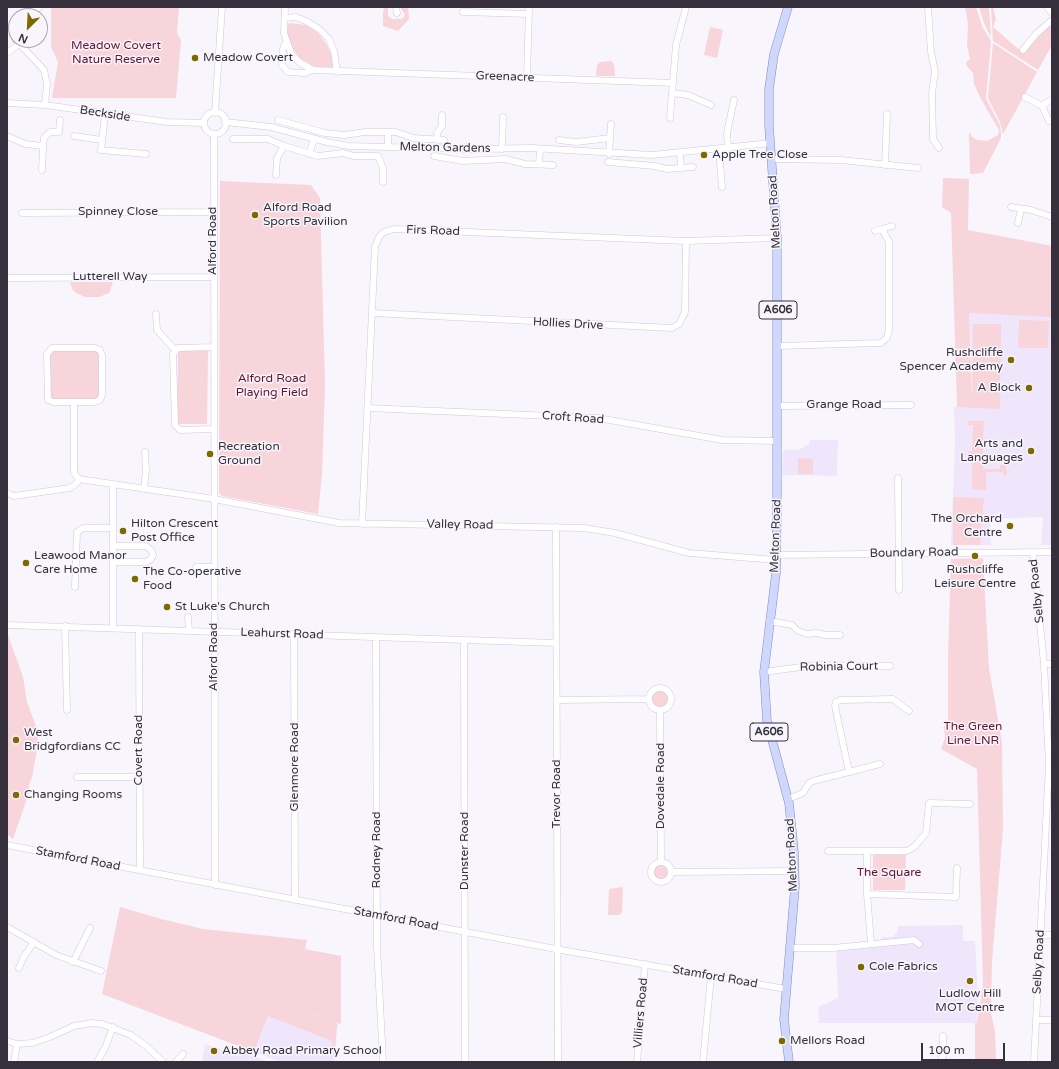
<!DOCTYPE html>
<html>
<head>
<meta charset="utf-8">
<style>
  body { margin:0 }
  #map { position:relative; width:1059px; height:1069px; overflow:hidden; background:#f8f6fc; font-family:"Varela Round",sans-serif }
  canvas { display:block }
  .frame { position:absolute; inset:0; border:8px solid #35303b; pointer-events:none }
  .north { position:absolute; left:8px; top:8px; width:40px; height:40px; box-sizing:border-box; background:#f8f6fc; border:1px solid #aaa7af; border-radius:50%; rotate:204deg; font-size:11px; font-weight:700; line-height:16px; text-align:center; color:#35303b }
  .north::after { content:''; display:block; margin:auto; width:14px; height:18px; background:#7c6900; clip-path:polygon(50% 0,100% 100%,50% 72%,0 100%) }
  .scale { position:absolute; left:921px; top:1043px; width:84px; height:18px; box-sizing:border-box; border:2px solid #35303b; border-top:0; padding-left:5px; font-size:12px; line-height:14px; white-space:nowrap; color:#35303b; -webkit-text-stroke:3px #f8f6fc; paint-order:stroke }
</style>
</head>
<body>
<div id="map">
<canvas width="1059" height="1069"></canvas>
<div class="frame"></div>
<div class="north">N</div>
<div class="scale">100 m</div>
</div>
<script>
const c = document.querySelector('canvas').getContext('2d');
c.lineJoin = 'round';
function fill(path, color) { c.fillStyle = color; c.fill(path, 'evenodd'); }
const shape = rows => new Path2D(rows.map(r => 'M' + r).join(''));
function strokePath(path, color, width, dash) { c.strokeStyle = color; c.lineWidth = width; c.lineCap = dash ? 'butt' : 'round'; c.setLineDash(dash || []); c.stroke(path); }
function drawText(font, color, halo, rows, align = 'center') {
  c.font = font + ' "Varela Round",sans-serif'; c.lineWidth = 3; c.setLineDash([]); c.textBaseline = 'middle'; c.strokeStyle = halo; c.fillStyle = color; for (const [text, x, y, turn = 0] of rows) {
    c.save(); c.translate(x, y); c.rotate((+turn || 0) * Math.PI / 180); c.textAlign = isNaN(turn) ? turn : align; if (halo) c.strokeText(text, 0, 0); c.fillText(text, 0, 0); c.restore();
  }
}
fill(shape([
  [968,230,1052,246,1052,545,1041,545,1043,517,990,519,991,545,951,545,955,442,954,407,973,407,969,313],
  [810,440,838,440,837,476,782,475,783,450,798,450,809,444],
  [963,925,963,941,975,941,978,995,977,1023,819,1023,818,1007,838,998,836,949,876,946,882,937,893,937,898,930,898,926],
  [275,999,338,1023,334,1062,280,1062,254,1052],
  [205,1044,231,1053,233,1048,269,1062,202,1062]
]), '#f0e6fc');
fill(shape([
  [51,7,179,7,177,32,181,41,176,98,52,98,58,62,51,47],
  [385,7,388,7,388,16,392,19,402,19,405,15,400,7,408,7,409,19,398,31,383,26,383,12],
  [965,7,976,7,982,26,991,41,986,99,1000,125,1001,133,1001,138,983,173,970,174,969,132,972,137,977,140,987,141,998,135,999,130,981,99,974,84,973,73,967,66,966,62,970,59,967,46,968,24],
  [979,7,989,7,991,37,984,23],
  [991,7,993,7,996,19,993,27,1023,53,1052,23,1052,45,1038,70,993,41],
  [290,23,306,25,318,33,327,45,332,56,334,65,331,69,315,67,299,58,288,41,287,26],
  [710,27,723,30,717,58,704,55],
  [993,43,1037,72,1003,134,1000,122,988,98],
  [611,61,614,64,615,76,596,76,597,65,600,62],
  [943,178,969,179,968,230,1052,246,1052,317,969,313,972,398,973,324,1001,324,1000,409,957,407,951,213,942,207],
  [220,181,311,185,320,198,325,385,322,474,318,514,222,496,219,493],
  [70,282,113,282,109,293,99,297,85,297,76,293,72,289],
  [1019,320,1049,321,1048,348,1018,348],
  [48,350,100,350,100,400,48,400],
  [178,351,208,351,207,424,177,424],
  [968,421,984,421,983,440,998,440,998,442,983,442,983,469,1000,469,1000,465,1005,465,1007,470,1007,475,1003,475,1003,472,986,472,986,490,972,489,972,455,968,455,969,451,972,451,973,425,968,425],
  [798,458,813,459,813,474,798,474],
  [953,497,984,498,980,545,953,545],
  [983,558,989,668,1002,743,1003,829,992,961,991,1013,995,1031,996,1062,975,1062,975,1023,977,1023,983,984,977,769,941,749,945,738,944,727,948,721,948,657,951,559],
  [7,632,23,677,27,702,38,732,37,750,32,777,29,785,29,793,13,839,7,834],
  '652 699a8 8 0 1 1 16 0a8 8 0 1 1-16 0Z',
  [873,855,906,855,905,890,873,890],
  '653 872a8 8 0 1 1 16 0a8 8 0 1 1-16 0Z',
  [623,887,622,912,619,915,608,915,609,889],
  [120,907,161,919,203,929,307,940,305,949,341,956,341,1024,275,1000,337,1023,335,1048,332,1047,332,1041,268,1016,254,1052,102,994]
]), '#f8d4db');
const minor = shape([
  [285,7,284,33,291,53,300,63,313,70,673,83],
  [396,7,397,13],
  [928,7,931,52,935,72,932,93,933,139,939,148],
  [1047,7,1052,13],
  [463,12,529,14],
  [26,16,40,7],
  [285,18,296,17,308,22,319,29,329,39,334,51,337,72],
  [7,28,16,39],
  [8,29,16,23],
  [16,40,44,70,47,84,45,105],
  [286,42,283,49,282,65,288,72,305,73,313,70],
  [1023,50,1036,34,1052,20],
  [7,53,19,44],
  [527,78,529,7],
  [672,93,688,95,711,105],
  [1025,97,1042,106],
  [7,103,45,105,167,122,204,123],
  '204 123a11 11 0 1 1 22 0a11 11 0 1 1-22 0Z',
  [215,113,222,7],
  [105,115,101,150,146,154],
  [670,118,676,45,686,7],
  [278,120,325,133,344,135,365,132,396,132,413,138,444,140],
  [1049,121,1042,106,1052,99],
  [225,122,271,127,327,142,349,146,388,147,470,149,532,148,652,155,771,143],
  [214,134,215,885],
  [7,136,25,144,43,146,44,138,50,132,59,132,60,120],
  [74,136,102,140],
  [233,139,268,139,284,146,318,156,343,153,354,156,378,156,383,168,383,182],
  [438,140,437,133,442,126,442,115],
  [559,140,576,142,610,138],
  [388,147,388,132],
  [728,148,727,133,734,100],
  [502,149,503,117],
  [719,149,722,187],
  [680,153,681,168],
  [309,154,314,139],
  [609,154,611,124],
  [434,156,463,161,505,159,525,164,553,165],
  [772,159,841,160,918,168],
  [608,162,655,166,667,169,693,167],
  [539,164,540,149],
  [885,165,887,114],
  [42,170,43,146],
  [276,175,277,158,284,146],
  [1011,207,1031,210,1052,217],
  [22,213,213,212],
  [1018,223,1021,209],
  [882,229,892,226],
  [7,278,213,277],
  [372,313,672,328,679,324,685,312,686,241],
  [156,314,157,330,175,350],
  [778,346,881,343,887,338,889,329,889,242,882,229,875,231],
  [213,347,178,348,173,354,175,425,180,430,213,429],
  [52,348,95,348,100,350,102,355,102,395,100,400,95,402,53,402,48,400,47,354,52,348],
  [74,402,74,473,79,479,214,499,339,523,584,528,615,533,689,553,776,560],
  [778,406,911,405],
  [367,408,598,418,722,440,778,441],
  [898,478,899,590],
  [113,484,113,628],
  [144,489,146,471,145,452],
  [7,493,14,496,70,488,77,483,79,479],
  [362,524,375,247,379,237,384,232,394,229,686,241,777,238],
  [556,527,558,1062],
  [113,546,146,546,151,550,153,555,151,559,146,562,113,562],
  [1033,552,1044,664,1049,765,1034,1062],
  [776,555,1052,552],
  [196,567,214,567],
  [75,587,77,532,83,528,113,528],
  [188,617,189,631],
  [769,621,792,625,798,631,807,634,817,633,825,635,840,635],
  [7,625,556,643],
  [65,626,67,710],
  [139,629,140,870],
  [294,634,295,900],
  [376,637,377,946,383,1062],
  [464,640,465,1062],
  [1044,664,1052,664],
  [764,672,816,665,890,666],
  '649 699a11 11 0 1 1 22 0a11 11 0 1 1-22 0Z',
  [557,700,649,699],
  [660,710,661,862],
  [849,772,880,764],
  [77,777,139,777],
  [788,799,803,793,809,783,813,781,849,772,835,706,836,702,840,700,893,699,909,711],
  [7,845,561,950,786,989],
  [828,851,907,851,915,846,926,833,929,803,970,804],
  [867,852,867,894,871,943],
  '651 872a10 10 0 1 1 20 0a10 10 0 1 1-20 0Z',
  [671,872,795,871],
  [867,894,956,897,957,868],
  [7,927,56,955,101,971],
  [1041,935,1052,935],
  [791,948,833,948,914,940,919,944],
  [73,962,90,928],
  [19,968,23,958,34,942],
  [1036,1020,1052,1020],
  [7,1041,17,1044,32,1043,50,1037,74,1026,92,1023,102,1024,131,1035,146,1046,163,1062],
  [14,1062,17,1044],
  [97,1062,105,1048,113,1027],
  [176,1062,183,1054],
  [637,1062,645,964],
  [703,1062,711,976],
  [939,1062,943,1056,943,1036]
]);
const major = shape([
  [788,7,774,54,769,89,769,126,777,238,777,507,776,573,764,672,767,721,789,803,794,852,795,887,784,1019,789,1062]
]);
strokePath(minor, '#d1c5e1', 7);
strokePath(major, '#848bb8', 9);
strokePath(minor, '#fff', 6);
strokePath(major, '#cfd7fd', 8);
for (const [x, y, r, color] of [
  [195,58,4,"#7c6900"],
  [704,155,4,"#7c6900"],
  [255,215,4,"#7c6900"],
  [1011,360,4,"#7c6900"],
  [1029,388,4,"#7c6900"],
  [1031,451,4,"#7c6900"],
  [210,454,4,"#7c6900"],
  [1010,526,4,"#7c6900"],
  [123,531,4,"#7c6900"],
  [975,556,4,"#7c6900"],
  [26,563,4,"#7c6900"],
  [135,579,4,"#7c6900"],
  [167,607,4,"#7c6900"],
  [16,740,4,"#7c6900"],
  [16,795,4,"#7c6900"],
  [861,967,4,"#7c6900"],
  [970,981,4,"#7c6900"],
  [782,1041,4,"#7c6900"],
  [214,1051,4,"#7c6900"]
]) { const dot = new Path2D(); dot.arc(x, y, r, 0, 2 * Math.PI); c.fillStyle = color; c.fill(dot); strokePath(dot, '#f8f6fc', 1.5); }
for (const [x, y, w] of [
  [778,310,38],
  [769,732,38]
]) { const box = new Path2D(); box.roundRect(x - w / 2, y - 9, w, 18, 3); c.fillStyle = '#f8f6fc'; c.fill(box); strokePath(box, '#35303b', 1); }
drawText('bold 11px', '#35303b', null, [
  ["A606",778,310],
  ["A606",769,732]
]);
drawText('12px', '#67112f', '#f8f6fc', [
  ["Meadow Covert",116,46],
  ["Nature Reserve",116,60],
  ["Alford Road",272,379],
  ["Playing Field",272,393],
  ["The Green",973,727],
  ["Line LNR",973,741],
  ["The Square",889,873]
]);
drawText('12px', '#35303b', '#f8f6fc', [
  ["Meadow Covert",203,58],
  ["Apple Tree Close",712,155],
  ["Alford Road",263,208],
  ["Sports Pavilion",263,222],
  ["Rushcliffe",1003,353,"right"],
  ["Spencer Academy",1003,367,"right"],
  ["A Block",1021,388,"right"],
  ["Arts and",1023,444,"right"],
  ["Languages",1023,458,"right"],
  ["Recreation",218,447],
  ["Ground",218,461],
  ["The Orchard",1002,519,"right"],
  ["Centre",1002,533,"right"],
  ["Hilton Crescent",131,524],
  ["Post Office",131,538],
  ["Leawood Manor",34,556],
  ["Care Home",34,570],
  ["Rushcliffe",975,570,"center"],
  ["Leisure Centre",975,584,"center"],
  ["The Co-operative",143,572],
  ["Food",143,586],
  ["St Luke's Church",175,607],
  ["West",24,733],
  ["Bridgfordians CC",24,747],
  ["Changing Rooms",24,795],
  ["Cole Fabrics",869,967],
  ["Ludlow Hill",970,994,"center"],
  ["MOT Centre",970,1008,"center"],
  ["Mellors Road",790,1041],
  ["Abbey Road Primary School",222,1051]
], 'left');
drawText('12px', '#35303b', '#f8f6fc', [
  ["Greenacre",505,77,2],
  ["Beckside",105,114,9],
  ["Melton Gardens",445,148,1],
  ["Spinney Close",118,212],
  ["Melton Road",775,212,-93],
  ["Firs Road",433,231,2],
  ["Alford Road",213,241,-90],
  ["Lutterell Way",110,277],
  ["Hollies Drive",568,324,3],
  ["Grange Road",844,405],
  ["Croft Road",573,418,4],
  ["Valley Road",460,525,1],
  ["Melton Road",776,536,-88],
  ["Boundary Road",914,553,-1],
  ["Selby Road",1037,591,-96],
  ["Leahurst Road",282,634,2],
  ["Alford Road",214,657,-90],
  ["Robinia Court",839,667,-1],
  ["Covert Road",139,750,-90],
  ["Glenmore Road",295,767,-90],
  ["Dovedale Road",661,786,-90],
  ["Trevor Road",557,794,-90],
  ["Rodney Road",377,850,-90],
  ["Dunster Road",465,851,-90],
  ["Melton Road",792,855,-93],
  ["Stamford Road",78,859,11],
  ["Stamford Road",396,919,11],
  ["Selby Road",1039,962,-87],
  ["Stamford Road",715,977,10],
  ["Villiers Road",641,1013,-85]
]);
</script>
</body>
</html>
